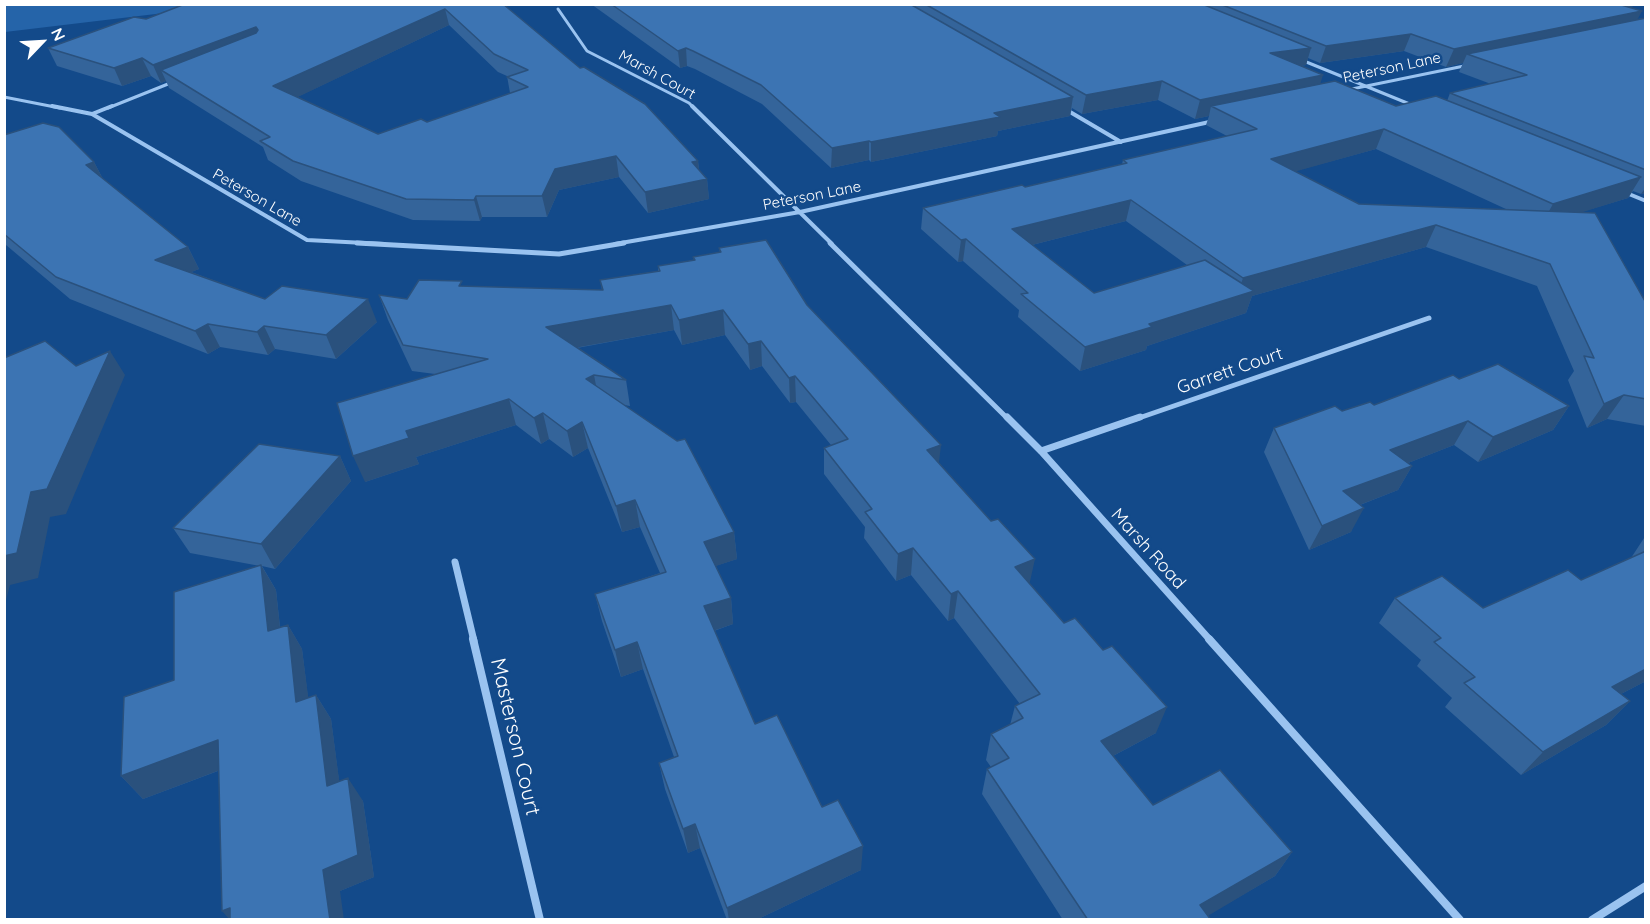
<!DOCTYPE html>
<html>
<head>
<meta charset="utf-8">
<style>
  body { margin:0 }
  #map { position:relative; width:1650px; height:924px; overflow:hidden; background:#134a8a; font-family:Quicksand,sans-serif }
  canvas { display:block }
  .frame { position:absolute; inset:0; border:6px solid #fff; pointer-events:none }
  .north { position:absolute; left:12px; top:12px; width:60px; height:60px; -webkit-text-stroke:4px #134a8a; paint-order:stroke; rotate:65deg; font-size:16px; font-weight:700; line-height:24px; text-align:center; color:#fff }
  .north::after { content:''; display:block; margin:auto; width:21px; height:27px; background:#fff; clip-path:polygon(50% 0,100% 100%,50% 72%,0 100%) }
</style>
</head>
<body>
<div id="map">
<canvas width="1650" height="924"></canvas>
<div class="frame"></div>
<div class="north">N</div>
</div>
<script>
const c = document.querySelector('canvas').getContext('2d');
c.lineJoin = 'round';
function fill(path, color) { c.fillStyle = color; c.fill(path, 'evenodd'); }
const shape = rows => new Path2D(rows.map(r => 'M' + r).join(''));
function strokePath(path, color, width, dash) { c.strokeStyle = color; c.lineWidth = width; c.lineCap = dash ? 'butt' : 'round'; c.setLineDash(dash || []); c.stroke(path); }
function drawText(font, color, halo, rows, align = 'center') {
  c.font = font + ' Quicksand,sans-serif'; c.lineWidth = 5; c.setLineDash([]); c.textBaseline = 'middle'; c.strokeStyle = halo; c.fillStyle = color; for (const [text, x, y, turn = 0] of rows) {
    c.save(); c.translate(x, y); c.rotate((+turn || 0) * Math.PI / 180); c.textAlign = isNaN(turn) ? turn : align; if (halo) c.strokeText(text, 0, 0); c.fillText(text, 0, 0); c.restore();
  }
}
fill(shape([
  [5,4,231,5,5,32]
]), '#2564a9');
strokePath(shape([
  [558,9,587,51,689,103,694,108],
  [1299,59,1412,105],
  [1347,90,1469,65],
  [4,97,60,108],
  [108,108,173,82]
]), '#9ac3f0', 3);
strokePath(shape([
  [52,106,92,114,307,240,384,244],
  [692,106,832,244],
  [1065,109,1121,142],
  [92,114,112,106],
  [1624,192,1646,201],
  [615,244,800,212,1214,121]
]), '#9ac3f0', 4);
strokePath(shape([
  [357,243,559,254,624,243],
  [830,243,1008,419],
  [1136,419,1429,318]
]), '#9ac3f0', 5);
strokePath(shape([
  [1007,417,1041,451,1211,641],
  [1041,451,1140,417],
  [455,562,474,641]
]), '#9ac3f0', 7);
strokePath(shape([
  [473,639,540,920],
  [1209,639,1460,920],
  [1592,920,1646,886]
]), '#9ac3f0', 8);
fill(shape([
  [503,4,580,68,698,161,699,170,707,179,709,199,648,213,619,177,559,190,547,217,482,217,480,221,413,220,301,181,268,160,263,147,169,88,166,81,161,83,151,76,122,86,57,66,48,48,146,19],
  [449,25,498,72,507,76,510,93,427,122,378,134,297,97],
  [591,4,1618,4,1638,19,1646,18,1646,193,1641,194,1633,191,1628,198,1581,212,1646,303,1646,426,1607,419,1587,428,1568,380,1574,371,1537,286,1426,247,1252,296,1246,313,1147,346,1146,350,1080,371,1018,317,1019,310,963,261,958,262,921,229,923,208,1025,187,1122,164,1123,160,1227,136,1206,125,1209,116,1195,119,1158,100,1082,114,1072,108,1070,116,998,131,997,136,871,162,869,160,831,168,762,104,695,69,687,66,680,68],
  [1404,51,1446,67,1463,63,1459,72,1491,84,1450,93,1447,101,1396,106,1320,84,1300,66,1306,65,1308,58,1320,63],
  [1376,149,1508,210,1359,204,1295,171],
  [1126,221,1187,265,1094,293,1032,245],
  [1619,4,1643,4,1629,7],
  [4,135,94,162,103,179,188,247,199,269,191,272,265,299,377,322,336,359,275,349,268,355,220,347,208,354,70,299,6,245,4,251],
  [719,248,807,305,939,464,1030,584,1156,733,1113,756,1153,805,1292,852,1275,876,1208,915,1211,920,1063,920,982,794,987,769,991,767,986,760,991,734,1010,725,1015,706,1020,704,954,618,948,621,911,575,896,581,864,538,865,527,824,474,824,448,831,445,796,402,790,403,762,366,750,370,725,335,682,345,674,330,577,348,626,380,630,406,624,405,734,532,737,559,715,566,731,598,733,624,714,631,755,724,822,807,861,870,756,920,727,920,700,848,688,853,665,789,659,763,674,757,643,669,621,677,602,621,595,594,660,573,640,527,622,532,588,448,573,457,549,439,541,444,516,425,416,457,419,464,365,482,435,374,412,371,388,320,379,295,407,299,463,286,602,290,600,280,658,271,658,266,694,260,693,257,720,252],
  [1459,379,1569,406,1553,430,1478,462,1454,445,1408,463,1412,466,1398,490,1360,505,1351,532,1309,550,1264,452,1274,428,1374,405],
  [340,456,351,481,275,569,262,566,276,590,280,627,288,625,302,649,308,698,316,695,331,719,339,781,363,801,374,877,340,891,218,771,143,799,121,776,174,680,260,566,190,553,173,528],
  [1646,535,1646,681,1621,694,1630,701,1606,725,1521,775,1445,707,1452,698,1417,666,1421,660,1379,623,1395,598,1483,608,1581,580,1631,558]
]), '#34649a');
fill(shape([
  [1630,4,1643,4,1629,7],
  [445,9,449,25,281,105,273,86],
  [1642,11,1633,28,1467,54,1463,63,1446,67,1454,49],
  [256,27,263,44,161,70,166,81,161,83,153,65],
  [1411,34,1404,51,1320,63,1326,46],
  [686,48,687,66,680,68,678,51],
  [1311,48,1306,65,1265,71,1270,53],
  [142,58,151,76,122,86,114,68],
  [1323,75,1317,94,1211,106,1209,116,1195,119,1200,100],
  [1162,81,1158,100,1082,114,1086,95],
  [1073,97,1070,116,998,131,997,136,871,162,871,142,994,113],
  [1384,129,1376,149,1265,180,1271,159],
  [869,141,869,160,831,168,832,148],
  [616,156,619,177,559,190,547,217,542,196,555,169],
  [698,161,700,180,707,179,709,199,648,213,645,192,692,162],
  [94,162,105,183,86,165],
  [1641,177,1628,198,1541,225,1553,204],
  [1646,187,1646,193,1641,194],
  [476,196,482,217,480,221,474,200],
  [1131,200,1126,221,1008,251,1012,229],
  [1436,225,1426,247,1252,296,1246,313,1147,346,1146,350,1080,371,1085,347,1149,324,1237,296,1243,278],
  [966,239,963,261,958,262,961,240],
  [188,247,199,269,167,282,155,260],
  [368,299,377,322,336,359,326,335],
  [671,305,674,330,552,352,546,327],
  [723,310,725,335,682,345,679,320],
  [208,324,220,347,208,354,195,331],
  [264,326,275,349,268,355,257,332],
  [761,341,762,366,750,370,748,344],
  [110,351,125,375,66,514,50,517,38,578,10,585,4,608,4,556,31,492],
  [594,375,599,401,586,379],
  [795,376,796,402,790,403,789,378],
  [1624,395,1607,419,1587,428,1604,404],
  [509,399,516,425,416,457,419,464,365,482,353,456,406,431],
  [1569,406,1553,430,1478,462,1493,437],
  [543,413,549,439,541,444,534,418],
  [1468,421,1454,445,1377,475,1390,450],
  [582,422,588,448,573,457,567,431],
  [941,445,938,471,927,450],
  [340,456,351,481,275,569,261,544],
  [1412,466,1398,490,1331,516,1343,491],
  [635,500,640,527,622,532,616,506],
  [1364,508,1351,532,1309,550,1322,526],
  [734,532,737,559,707,569,704,542],
  [913,548,911,575,896,581,898,554],
  [1035,559,1029,586,1015,567],
  [261,565,276,590,283,656,268,631],
  [958,591,954,618,948,621,951,594],
  [731,598,733,624,707,633,704,606],
  [288,625,302,649,312,726,296,702],
  [637,642,643,669,621,677,615,650],
  [1646,669,1646,681,1588,711,1612,687],
  [316,695,331,719,343,809,327,786],
  [1630,701,1606,725,1521,775,1543,752],
  [1167,707,1156,733,1092,767,1101,741],
  [218,740,236,764,143,799,121,776],
  [348,778,363,801,374,877,340,891,344,920,330,920,323,870],
  [695,824,700,848,688,853,683,829],
  [863,846,861,870,756,920,729,920,727,908],
  [1292,852,1275,876,1201,920,1200,905],
  [230,908,230,920,222,911]
]), '#2a517d');
const building = shape([
  [185,4,503,4,580,68,584,67,645,104,698,161,692,162,707,179,645,192,616,156,555,169,542,196,476,196,474,200,406,199,293,161,260,141,270,137,161,70,256,33,258,30,256,27,153,65,142,58,114,68,48,48,134,17,146,19,185,4],
  [445,9,494,54,528,70,507,77,528,87,427,122,421,119,378,134,273,86,445,9],
  [611,4,910,4,1073,97,994,113,1000,117,871,142,869,141,832,148,761,85,693,51,686,48,678,51,611,4],
  [925,4,1202,4,1311,48,1270,53,1323,75,1200,100,1162,81,1086,95,925,4],
  [1220,4,1618,4,1642,11,1454,49,1411,34,1326,46,1220,4],
  [1646,18,1646,170,1450,93,1527,75,1467,54,1646,18],
  [1335,81,1396,106,1436,96,1641,177,1553,204,1384,129,1271,159,1359,204,1595,213,1646,303,1646,399,1624,395,1604,404,1584,356,1594,358,1550,264,1436,225,1243,278,1131,200,1012,229,1094,293,1205,260,1254,291,1149,324,1152,327,1085,347,1021,294,1028,293,966,239,961,240,923,208,1022,185,1025,187,1127,163,1123,160,1257,129,1211,106,1335,81],
  [43,123,59,127,94,162,86,165,188,247,155,260,265,299,282,286,368,299,326,335,264,326,257,332,208,324,195,331,56,277,4,234,4,135,43,123],
  [766,240,807,305,941,445,927,450,991,521,998,519,1035,559,1015,567,1064,623,1075,618,1103,650,1112,646,1167,707,1101,741,1153,805,1220,770,1292,852,1200,905,1211,920,1088,920,987,769,1009,758,991,734,1023,718,1015,706,1040,694,958,591,951,594,913,548,898,554,865,512,872,509,824,448,848,439,795,376,789,378,761,341,748,344,723,310,679,320,671,305,546,327,626,380,594,375,586,379,677,441,685,439,734,532,704,542,731,598,704,606,755,724,777,715,822,807,838,800,863,846,727,908,695,824,683,829,659,763,678,756,637,642,615,650,595,594,666,572,635,500,616,506,582,422,567,431,543,413,534,418,509,399,406,431,409,438,353,456,337,403,488,359,403,345,379,295,407,299,419,280,462,281,459,286,603,290,600,280,660,271,658,266,695,260,693,257,721,252,719,248,766,240],
  [45,341,76,366,110,351,47,489,31,492,17,553,4,556,4,358,45,341],
  [1498,364,1569,406,1493,437,1468,421,1390,450,1412,466,1343,491,1364,508,1322,526,1274,428,1335,406,1342,411,1370,402,1374,405,1453,375,1459,379,1498,364],
  [259,444,340,456,261,544,173,528,259,444],
  [1646,551,1646,669,1612,687,1630,701,1543,752,1464,683,1475,677,1434,642,1441,638,1395,598,1442,576,1483,608,1568,570,1581,580,1646,551],
  [261,565,268,631,288,625,296,702,316,695,327,786,348,778,358,855,323,870,330,920,230,920,230,908,222,911,218,740,121,776,124,697,174,680,174,592,261,565]
]);
fill(building, '#3c74b3');
strokePath(building, '#2a517d', 1.5);
drawText('15px', '#fff', '#134a8a', [
  ["Peterson Lane",1392,68,-12],
  ["Marsh Court",657,75,29],
  ["Peterson Lane",812,196,-11],
  ["Peterson Lane",257,198,30]
]);
drawText('18px', '#fff', '#134a8a', [
  ["Garrett Court",1230,371,-19],
  ["Marsh Road",1148,549,48]
]);
drawText('21px', '#fff', '#134a8a', [
  ["Masterson Court",515,737,77]
]);
</script>
</body>
</html>
